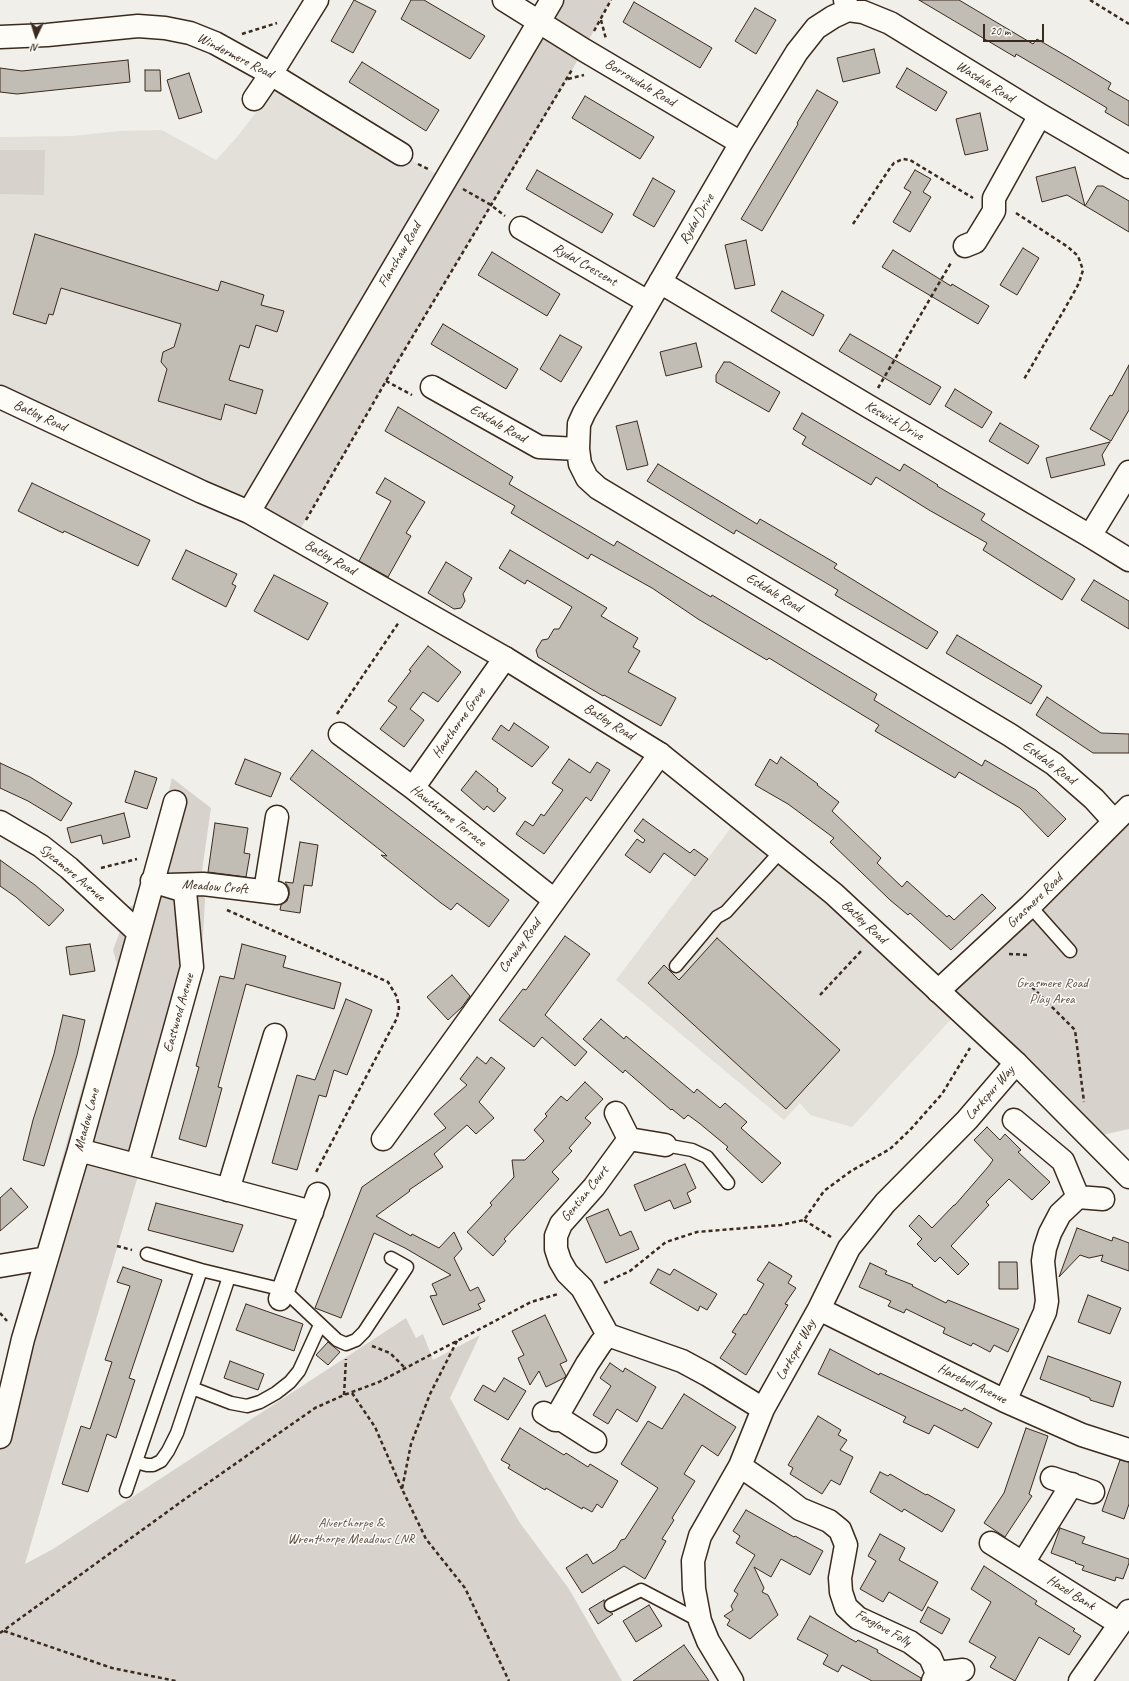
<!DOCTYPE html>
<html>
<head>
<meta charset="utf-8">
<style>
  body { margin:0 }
  #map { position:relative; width:1129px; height:1681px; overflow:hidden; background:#f1efea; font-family:Caveat,sans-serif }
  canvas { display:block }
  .north { position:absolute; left:16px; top:16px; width:40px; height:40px; -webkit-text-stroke:3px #fdfcf7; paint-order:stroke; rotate:184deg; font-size:11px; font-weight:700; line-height:16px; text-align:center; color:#3b2a1e }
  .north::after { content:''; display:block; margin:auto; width:14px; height:18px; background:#3b2a1e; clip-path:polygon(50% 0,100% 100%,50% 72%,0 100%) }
  .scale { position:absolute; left:983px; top:24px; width:61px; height:18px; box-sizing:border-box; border:2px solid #3b2a1e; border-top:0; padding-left:5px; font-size:12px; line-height:14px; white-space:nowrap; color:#3b2a1e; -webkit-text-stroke:3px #fdfcf7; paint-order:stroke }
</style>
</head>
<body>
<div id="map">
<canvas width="1129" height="1681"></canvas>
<div class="north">N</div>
<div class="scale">20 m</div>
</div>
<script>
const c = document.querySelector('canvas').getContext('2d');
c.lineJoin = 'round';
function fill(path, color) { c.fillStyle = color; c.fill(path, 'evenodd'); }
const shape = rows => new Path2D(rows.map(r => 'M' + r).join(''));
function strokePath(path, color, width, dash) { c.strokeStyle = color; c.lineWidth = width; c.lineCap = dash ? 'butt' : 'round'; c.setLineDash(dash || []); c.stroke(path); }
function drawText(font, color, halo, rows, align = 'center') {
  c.font = font + ' Caveat,sans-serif'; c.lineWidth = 3; c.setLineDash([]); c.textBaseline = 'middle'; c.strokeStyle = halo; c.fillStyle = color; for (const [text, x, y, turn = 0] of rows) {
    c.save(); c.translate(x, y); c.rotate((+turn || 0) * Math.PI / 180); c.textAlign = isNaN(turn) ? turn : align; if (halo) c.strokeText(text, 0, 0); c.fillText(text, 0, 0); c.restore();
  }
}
fill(shape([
  [281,80,401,154,445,179,249,512,0,397,0,137,72,136,119,131,162,130,216,160,237,137],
  [736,821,956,1014,852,1127,810,1115,800,1103,784,1120,616,980]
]), '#e3e0da');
fill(shape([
  [552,0,611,0,567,79,386,381,295,538,249,512],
  [0,150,45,150,44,195,0,194],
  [172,778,211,808,201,878,205,900,201,970,135,1186,25,1564,53,1549,406,1318,416,1338,423,1334,433,1360,480,1335,450,1398,489,1470,520,1523,569,1589,622,1681,0,1681,0,1387,10,1344,117,964,113,950,129,907,141,902],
  [1129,807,1129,1129,1089,1138,938,991]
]), '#d7d2cc');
const building = shape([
  [354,0,376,11,353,53,331,41,354,0],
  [411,0,424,0,485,36,470,59,401,19,411,0],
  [919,0,959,0,1033,44,1037,39,1068,57,1111,83,1108,89,1129,101,1129,126,1105,112,1107,108,1062,81,1016,54,1015,57,919,0],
  [634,2,712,48,700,68,623,22,634,2],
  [755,8,776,20,756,54,735,41,755,8],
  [874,49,880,73,843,82,837,58,874,49],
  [128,60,130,82,17,94,0,92,0,68,22,71,128,60],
  [362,62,439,110,426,131,349,82,362,62],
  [907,68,947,92,936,111,896,87,907,68],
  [145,70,160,70,161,91,145,91,145,70],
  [189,73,202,112,179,119,167,80,189,73],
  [817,90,838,102,762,231,741,219,798,124,797,123,817,90],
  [585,96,654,137,640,159,572,118,585,96],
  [980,113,988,150,965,155,956,119,980,113],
  [1075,167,1085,206,1097,186,1103,186,1129,201,1129,232,1067,195,1042,202,1036,177,1075,167],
  [537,170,613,214,602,233,526,189,537,170],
  [915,170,931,179,923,192,931,197,910,232,893,222,911,192,904,188,915,170],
  [653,178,675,191,654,227,633,215,653,178],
  [35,234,218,291,221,281,264,295,261,305,284,311,277,332,256,325,249,348,240,345,229,380,263,390,256,414,225,404,221,420,158,401,167,369,161,362,163,352,174,347,181,324,61,288,53,315,49,314,46,324,13,314,35,234],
  [746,240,755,285,735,289,725,245,746,240],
  [1023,248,1039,258,1017,295,1000,285,1023,248],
  [893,250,951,286,952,284,989,306,978,324,882,267,893,250],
  [492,252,560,294,547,316,478,275,492,252],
  [782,291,824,315,813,336,771,311,782,291],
  [443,324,518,369,506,389,431,344,443,324],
  [850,334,941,387,930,405,839,351,850,334],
  [560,335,582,347,561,382,540,369,560,335],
  [696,343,702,367,666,376,660,352,696,343],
  [724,362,730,362,780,392,769,412,716,382,716,375,724,362],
  [1129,365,1129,410,1111,441,1090,429,1110,395,1112,396,1129,365],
  [955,389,992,412,982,428,945,406,955,389],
  [398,407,513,477,509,484,614,546,617,541,711,597,712,595,877,694,874,700,982,766,985,760,1036,790,1066,819,1048,837,1020,808,959,772,955,778,875,731,879,725,769,658,767,660,750,650,698,619,652,588,591,554,588,559,511,513,515,506,385,431,398,407],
  [802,413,900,471,904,464,938,485,937,486,985,514,981,520,1075,579,1062,600,983,550,987,543,929,510,876,477,871,485,802,444,806,437,793,429,802,413],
  [637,421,648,465,627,470,616,426,637,421],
  [1000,423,1039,446,1028,464,989,441,1000,423],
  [1110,442,1102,455,1105,465,1051,478,1046,458,1110,442],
  [658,464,757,524,760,519,837,564,834,568,938,632,927,649,835,595,838,590,736,530,734,534,647,481,658,464],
  [385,478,425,502,406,533,411,536,388,577,359,561,391,501,376,493,385,478],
  [32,483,150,540,138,566,64,531,63,533,18,511,32,483],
  [186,550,237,574,232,584,236,586,226,607,172,579,186,550],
  [510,550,607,608,601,616,638,638,633,647,640,651,628,672,676,698,661,726,604,695,603,696,538,657,536,650,542,640,548,639,554,629,559,629,572,607,527,580,525,584,499,568,510,550],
  [446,562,472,578,463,594,465,601,461,608,454,609,428,593,446,562],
  [274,575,328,603,308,640,254,611,274,575],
  [1094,580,1129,601,1129,629,1081,600,1094,580],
  [957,635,1042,686,1031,704,946,653,957,635],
  [428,646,461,672,438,702,423,692,410,709,424,720,404,747,380,729,397,707,388,701,411,671,409,670,428,646],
  [1047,697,1101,733,1129,734,1129,753,1093,753,1036,715,1047,697],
  [514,723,549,747,532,767,492,739,501,725,509,731,514,723],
  [312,750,509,900,489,927,457,903,451,910,441,903,381,855,387,856,384,853,290,779,312,750],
  [781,757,818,784,817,785,839,802,832,811,881,858,877,863,902,887,907,881,947,917,949,915,954,920,982,894,996,908,951,950,910,913,908,915,890,900,830,842,834,838,788,804,755,785,770,759,777,764,781,757],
  [245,759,281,773,271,797,235,784,245,759],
  [569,759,590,773,597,762,610,770,591,801,586,797,544,854,516,834,525,821,533,826,541,814,544,816,563,790,552,783,569,759],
  [0,763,30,777,72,803,61,821,28,801,0,788,0,763],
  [135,771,157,778,147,809,125,802,135,771],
  [476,771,498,789,497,791,506,798,494,812,487,806,484,810,461,790,476,771],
  [124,813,130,837,103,844,101,835,71,843,67,828,124,813],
  [643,819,690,853,694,849,708,859,695,876,664,853,650,873,625,855,637,839,643,843,645,840,634,831,643,819],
  [215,823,248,828,244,853,250,854,246,877,208,872,215,823],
  [300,842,318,845,312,886,304,885,300,913,280,910,281,905,287,901,289,895,289,888,285,882,293,883,300,842],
  [0,860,35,885,64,910,49,926,16,897,0,886,0,860],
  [565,936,590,954,545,1015,587,1052,575,1066,542,1037,534,1047,499,1020,523,989,526,990,565,936],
  [717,938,840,1050,786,1109,648,983,664,965,679,980,717,938],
  [90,944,95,971,70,975,66,947,90,944],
  [242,944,286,956,283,967,341,983,334,1009,246,984,218,1087,222,1088,206,1147,179,1139,199,1067,196,1066,220,976,234,979,242,944],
  [452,975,470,996,462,1007,448,1020,427,997,452,975],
  [346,999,372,1010,347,1075,334,1070,326,1097,319,1095,297,1170,272,1163,297,1075,315,1080,346,999],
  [63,1015,85,1020,77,1055,44,1166,23,1160,33,1120,54,1054,63,1015],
  [601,1019,624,1039,626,1036,694,1093,697,1089,720,1108,725,1103,747,1122,741,1128,781,1163,762,1183,726,1149,728,1147,699,1123,688,1115,684,1119,672,1109,671,1110,625,1070,623,1073,583,1039,601,1019],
  [477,1057,486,1064,491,1057,505,1068,479,1102,494,1118,476,1134,467,1125,434,1154,443,1167,409,1190,410,1191,376,1216,411,1236,412,1234,439,1248,454,1232,462,1249,454,1258,470,1291,478,1287,485,1301,478,1304,481,1309,443,1325,430,1296,437,1295,432,1284,451,1275,405,1248,374,1233,341,1318,315,1308,362,1187,446,1128,434,1114,467,1085,460,1079,477,1057],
  [585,1082,603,1099,585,1118,591,1123,569,1148,572,1151,552,1172,559,1179,504,1239,506,1241,493,1256,467,1232,492,1205,490,1203,514,1177,512,1160,525,1160,544,1141,534,1130,547,1116,545,1114,561,1096,567,1101,585,1082],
  [987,1127,1000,1140,1005,1134,1021,1150,1018,1152,1050,1182,1032,1200,1009,1179,986,1202,989,1205,951,1246,969,1264,958,1275,940,1257,935,1262,917,1244,922,1239,909,1226,919,1215,932,1228,954,1205,955,1205,988,1167,993,1160,974,1140,987,1127],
  [685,1164,696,1188,687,1193,691,1202,674,1209,670,1200,645,1211,634,1185,685,1164],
  [11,1188,28,1207,0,1231,0,1198,11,1188],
  [156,1203,243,1225,233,1252,148,1230,156,1203],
  [608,1209,620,1236,631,1231,639,1249,606,1263,586,1218,608,1209],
  [1077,1228,1112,1241,1113,1237,1129,1243,1129,1271,1101,1261,1103,1255,1089,1258,1080,1255,1059,1277,1077,1228],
  [769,1262,792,1276,788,1283,796,1288,785,1304,788,1305,746,1375,720,1358,736,1334,732,1332,744,1314,746,1315,764,1284,757,1280,769,1262],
  [999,1262,1017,1262,1018,1289,999,1289,999,1262],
  [870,1263,887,1271,885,1274,913,1285,912,1286,946,1303,948,1300,1019,1329,1008,1352,994,1345,990,1352,973,1343,971,1346,943,1333,945,1328,906,1309,904,1313,888,1306,891,1301,859,1287,870,1263],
  [123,1267,162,1280,129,1378,135,1380,116,1438,107,1434,88,1492,62,1484,81,1426,90,1429,112,1362,105,1360,130,1286,117,1282,123,1267],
  [658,1269,670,1275,674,1269,717,1294,707,1310,700,1306,698,1311,650,1283,658,1269],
  [1088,1295,1121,1308,1110,1334,1078,1322,1088,1295],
  [246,1304,303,1324,294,1351,236,1330,246,1304],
  [545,1315,567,1361,560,1364,566,1376,564,1378,546,1387,539,1371,530,1385,518,1358,524,1355,512,1331,545,1315],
  [328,1342,340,1352,328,1365,316,1355,328,1342],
  [830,1349,879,1375,880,1373,962,1411,964,1408,992,1423,978,1448,934,1425,929,1434,903,1422,906,1417,818,1374,830,1349],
  [1048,1356,1121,1382,1113,1407,1090,1400,1090,1398,1040,1379,1048,1356],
  [230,1361,264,1374,258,1390,224,1378,230,1361],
  [610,1363,623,1372,625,1368,656,1387,637,1422,617,1409,608,1424,593,1415,611,1386,600,1378,610,1363],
  [504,1378,526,1391,508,1420,474,1400,483,1385,495,1392,504,1378],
  [684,1394,736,1427,718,1456,702,1445,684,1474,695,1481,672,1518,674,1520,662,1539,666,1541,645,1579,624,1566,582,1593,566,1568,587,1554,593,1564,616,1549,621,1540,625,1539,658,1488,621,1464,648,1421,662,1429,684,1394],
  [818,1416,841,1430,838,1435,847,1440,840,1450,853,1457,840,1485,831,1480,822,1494,790,1474,793,1468,788,1465,818,1416],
  [520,1428,564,1455,566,1453,588,1467,590,1464,618,1481,602,1508,597,1504,592,1512,583,1507,582,1509,546,1488,545,1490,508,1468,510,1465,501,1460,520,1428],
  [1026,1428,1048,1436,1029,1494,1032,1496,1005,1537,984,1523,1004,1493,1026,1428],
  [1120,1460,1129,1462,1129,1504,1124,1519,1102,1511,1120,1460],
  [880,1472,888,1476,890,1474,926,1495,927,1494,955,1510,942,1532,904,1509,902,1512,870,1492,880,1472],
  [746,1510,794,1537,795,1536,823,1551,810,1575,781,1559,771,1577,754,1567,764,1588,762,1592,768,1595,778,1615,750,1639,727,1625,730,1620,724,1616,733,1610,731,1606,738,1594,734,1591,755,1555,736,1543,740,1536,733,1531,746,1510],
  [1060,1528,1085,1537,1082,1543,1129,1559,1129,1563,1123,1579,1116,1577,1115,1581,1082,1570,1084,1566,1075,1563,1076,1562,1051,1553,1060,1528],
  [880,1534,905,1548,899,1560,938,1582,922,1611,889,1592,883,1602,860,1589,876,1561,868,1556,880,1534],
  [984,1566,1037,1601,1035,1604,1075,1629,1073,1631,1081,1636,1069,1655,1039,1637,1015,1681,990,1667,996,1657,969,1642,991,1602,971,1589,984,1566],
  [604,1600,605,1609,613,1614,598,1624,589,1609,604,1600],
  [649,1605,662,1626,636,1642,623,1621,649,1605],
  [928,1607,950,1619,942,1634,920,1622,928,1607],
  [810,1616,856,1642,858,1640,878,1650,877,1652,921,1678,921,1681,872,1681,842,1665,838,1672,823,1664,828,1655,797,1639,810,1616],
  [684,1645,709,1681,633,1681,684,1645]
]);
fill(building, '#c1bcb4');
strokePath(building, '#3b2a1e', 1);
const service = shape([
  [1030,906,1070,951],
  [676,966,717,917,726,912,781,851],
  [665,1145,692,1150,707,1157,728,1183],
  [147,1254,201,1270,284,1290,337,1340,346,1344,356,1340,364,1332,407,1267,391,1258],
  [192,1388,231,1403,247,1406,260,1402,276,1393,290,1382,299,1371,320,1325],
  [136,1462,147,1465,153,1465,161,1461,168,1451,177,1433,229,1277],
  [126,1491,201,1270],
  [611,1605,641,1590,700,1621]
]);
const minor = shape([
  [504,0,584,50,741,143],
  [845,0,848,10,863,12,890,23,1040,115,1129,167],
  [0,37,47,35,138,26,165,28,190,33,215,43,271,74,401,154],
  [254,99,271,74,317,0],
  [521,228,648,302],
  [965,246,975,242,994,211,994,198,1040,115],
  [660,282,868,406,1090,536,1129,560],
  [432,387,539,447,578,449,580,464,587,478,598,488,1010,735,1054,764,1094,799,1114,821],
  [578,449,579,424,584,413,741,143,797,52,816,28,833,17,848,10],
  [1090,536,1129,472],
  [340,734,413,788,553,899],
  [413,788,505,658],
  [0,822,41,846,69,868,138,932],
  [168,885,203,884,277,893],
  [265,891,277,817],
  [938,991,1030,906,1129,807],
  [616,1113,629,1139,665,1145],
  [1014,1120,1063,1161,1078,1197,1103,1199],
  [383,1139,660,754],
  [629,1139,594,1187,561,1224,556,1236,556,1249,560,1261,567,1273,582,1288,608,1335,682,1361,708,1375,763,1409],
  [79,1150,312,1212],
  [137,1165,192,967,185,891,152,881],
  [228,1190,275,1035],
  [0,1266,47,1258],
  [280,1299,318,1194],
  [819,1309,1005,1401,1082,1435,1129,1450],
  [1005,1401,1045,1312,1047,1301,1043,1261,1045,1248,1050,1233,1060,1214,1078,1197],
  [544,1413,555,1420,562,1420,595,1441],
  [555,1420,587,1364,601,1343,608,1335],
  [0,1437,23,1339,79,1150,175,802],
  [740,1466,782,1495,800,1509,829,1521,840,1530,846,1545,840,1578,841,1592,846,1607,858,1618,910,1642,930,1657,937,1673],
  [1052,1478,1093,1492],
  [991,1543,1120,1624],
  [1023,1563,1072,1484],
  [732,1681,708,1641,700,1621,694,1589,693,1561,700,1536,740,1466,763,1409,819,1309,849,1248,885,1203,967,1120,1016,1063],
  [933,1681,937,1673,963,1670],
  [1080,1681,1129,1611]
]);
const tertiary = shape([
  [0,397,202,492,249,512,505,658,660,754,834,894,1016,1063,1129,1177],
  [249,512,552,0]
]);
strokePath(service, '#3b2a1e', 15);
strokePath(minor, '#3b2a1e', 25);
strokePath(tertiary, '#3b2a1e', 25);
strokePath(shape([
  [1090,0,1129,24],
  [601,20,606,39],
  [594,31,611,0],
  [242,34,277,23],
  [568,79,584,75],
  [418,164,428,169],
  [463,189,491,205,505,216],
  [1016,213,1068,247,1078,256,1083,270,1079,283,1072,296,1023,381],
  [853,224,890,168,894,163,903,159,910,160,973,198],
  [386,381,412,395],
  [878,388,952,261],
  [306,520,386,381,573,68],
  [337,714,399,622],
  [101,868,137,859],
  [227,910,388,982,397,997,399,1008,397,1018,315,1174],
  [1009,954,1028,955],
  [1032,987,1075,1030,1084,1102],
  [820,995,863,949],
  [804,1220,831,1237],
  [117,1246,132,1250],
  [604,1283,630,1271,666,1242,697,1232,781,1225,804,1220,824,1191,851,1171,890,1149,910,1130,942,1094,970,1048],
  [0,1313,7,1321],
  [457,1341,430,1394,411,1444,402,1489,426,1539,465,1588,509,1681],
  [372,1346,390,1353,405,1368],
  [352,1393,375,1427,402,1489],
  [344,1395,346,1359],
  [4,1631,112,1668,176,1681],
  [0,1633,185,1499,315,1408,344,1395,379,1382,531,1302,558,1294]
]), '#3b2a1e', 2.5, [4, 3]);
strokePath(service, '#fdfcf7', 12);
strokePath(minor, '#fdfcf7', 22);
strokePath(tertiary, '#fdfcf7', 22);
drawText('14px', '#3b2a1e', '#fdfcf7', [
  ["Windermere Road",235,56,27],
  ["Wasdale Road",985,82,32],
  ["Borrowdale Road",640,83,31],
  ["Rydal Drive",697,219,-60],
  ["Flanshaw Road",400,255,-60],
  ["Rydal Crescent",585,265,30],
  ["Batley Road",40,416,25],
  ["Keswick Drive",894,421,30],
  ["Eskdale Road",498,424,30],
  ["Batley Road",330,558,30],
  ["Eskdale Road",774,593,31],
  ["Batley Road",609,722,32],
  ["Hawthorne Grove",459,723,-55],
  ["Eskdale Road",1049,763,37],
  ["Hawthorne Terrace",448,816,38],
  ["Sycamore Avenue",72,873,40],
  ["Meadow Croft",215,887,4],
  ["Grasmere Road",1035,901,-44],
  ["Batley Road",864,922,43],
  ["Conway Road",520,946,-54],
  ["Eastwood Avenue",179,1013,-74],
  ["Larkspur Way",990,1093,-49],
  ["Meadow Lane",87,1120,-75],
  ["Gentian Court",585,1194,-51],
  ["Larkspur Way",796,1350,-61],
  ["Harebell Avenue",972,1384,26],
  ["Hazel Bank",1071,1593,32],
  ["Foxglove Folly",883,1628,29]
]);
drawText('14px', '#62544a', '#fdfcf7', [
  ["Grasmere Road",1052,983],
  ["Play Area",1052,999],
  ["Alverthorpe &",351,1523],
  ["Wrenthorpe Meadows LNR",351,1539]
]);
</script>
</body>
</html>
